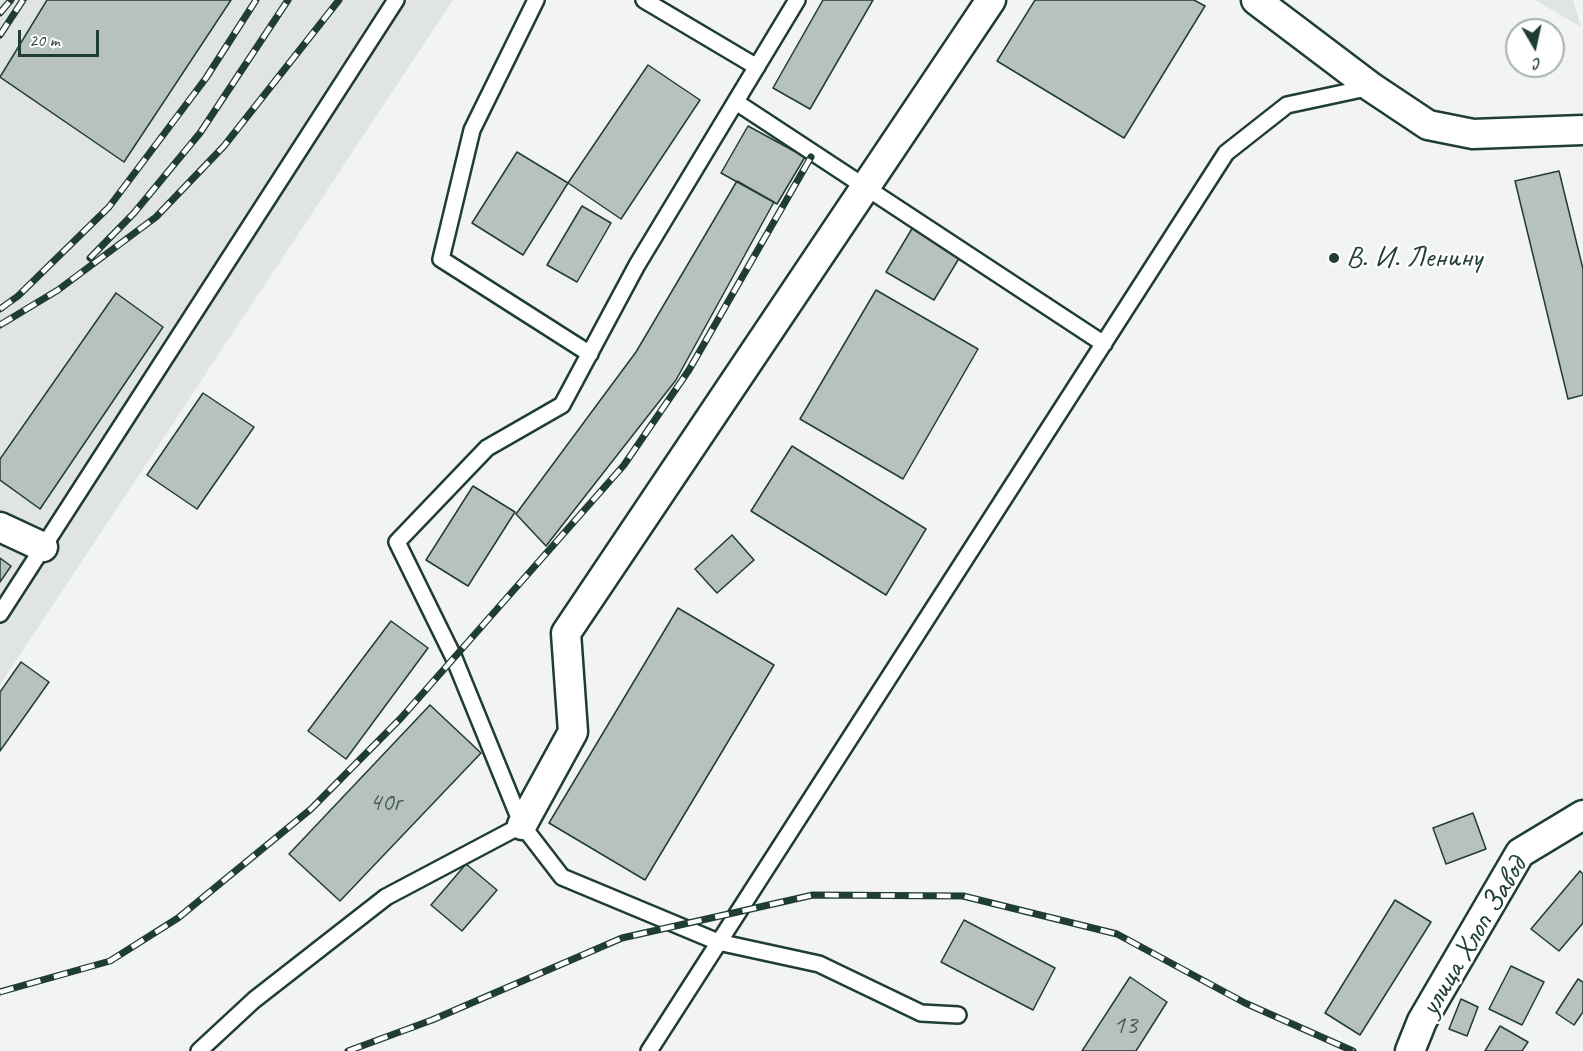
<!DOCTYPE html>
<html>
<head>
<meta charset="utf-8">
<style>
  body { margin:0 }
  #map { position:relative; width:1583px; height:1051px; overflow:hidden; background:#f2f3f3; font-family:Caveat,sans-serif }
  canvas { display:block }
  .north { position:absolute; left:1505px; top:18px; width:60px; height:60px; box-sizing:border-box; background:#fff; border:2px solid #a5b1ae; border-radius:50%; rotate:171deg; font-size:16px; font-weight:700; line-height:24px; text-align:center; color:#1f3d34 }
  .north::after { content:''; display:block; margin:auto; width:21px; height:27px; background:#1f3d34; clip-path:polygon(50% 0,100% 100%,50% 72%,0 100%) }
  .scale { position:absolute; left:18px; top:30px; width:81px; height:27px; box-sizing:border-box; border:3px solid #1f3d34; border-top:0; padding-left:8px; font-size:18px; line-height:21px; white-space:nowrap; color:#1f3d34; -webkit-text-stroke:4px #fff; paint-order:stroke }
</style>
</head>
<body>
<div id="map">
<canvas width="1583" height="1051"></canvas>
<div class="north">С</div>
<div class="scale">20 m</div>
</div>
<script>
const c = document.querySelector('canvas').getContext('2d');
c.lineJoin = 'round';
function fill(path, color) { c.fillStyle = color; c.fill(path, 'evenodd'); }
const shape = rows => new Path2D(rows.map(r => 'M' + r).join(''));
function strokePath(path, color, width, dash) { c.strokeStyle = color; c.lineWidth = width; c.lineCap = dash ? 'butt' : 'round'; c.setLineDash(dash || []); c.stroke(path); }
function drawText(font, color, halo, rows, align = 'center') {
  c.font = font + ' Caveat,sans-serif'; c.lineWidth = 5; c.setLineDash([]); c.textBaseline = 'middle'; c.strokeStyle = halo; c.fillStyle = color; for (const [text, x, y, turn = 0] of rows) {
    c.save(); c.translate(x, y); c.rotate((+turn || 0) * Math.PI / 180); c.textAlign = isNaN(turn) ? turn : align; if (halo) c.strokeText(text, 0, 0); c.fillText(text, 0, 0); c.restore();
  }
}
fill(shape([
  [0,0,453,0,0,685],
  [1535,0,1573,0,1581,27]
]), '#e0e4e3');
const building = shape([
  [47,0,231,0,124,162,0,77,47,0],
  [823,0,873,0,810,109,773,88,823,0],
  [1035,0,1194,0,1205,6,1124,138,997,61,1035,0],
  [648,65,700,100,621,219,568,183,648,65],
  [748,126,805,157,777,204,721,173,748,126],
  [517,152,568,183,523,255,472,223,517,152],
  [1559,171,1583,269,1583,395,1568,399,1515,181,1559,171],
  [737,181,774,202,676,380,546,546,516,514,636,352,737,181],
  [582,206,611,223,577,282,547,265,582,206],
  [913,227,961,255,934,300,886,272,913,227],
  [876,290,978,349,903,479,800,419,876,290],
  [116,293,163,327,40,509,0,480,0,459,116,293],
  [203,393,254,427,197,509,147,475,203,393],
  [792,446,926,529,886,595,751,511,792,446],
  [473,486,515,512,468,586,426,560,473,486],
  [732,535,754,560,717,593,695,569,732,535],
  [0,558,11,566,0,582,0,558],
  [678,608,774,665,645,880,549,823,678,608],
  [391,621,428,648,346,759,308,731,391,621],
  [21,662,49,682,0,751,0,692,21,662],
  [430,705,481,753,340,901,289,854,430,705],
  [1473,813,1486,849,1446,864,1433,828,1473,813],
  [466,864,497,890,462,931,431,905,466,864],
  [1580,871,1583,874,1583,923,1559,951,1531,929,1580,871],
  [1395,900,1431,922,1360,1035,1325,1013,1395,900],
  [964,920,1055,968,1033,1010,941,962,964,920],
  [1511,966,1544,982,1522,1025,1489,1009,1511,966],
  [1130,977,1167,1002,1136,1051,1082,1051,1130,977],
  [1578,979,1583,982,1583,1012,1574,1025,1556,1013,1578,979],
  [1461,999,1478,1007,1467,1036,1449,1029,1461,999],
  [1500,1026,1528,1042,1522,1051,1485,1051,1500,1026]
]);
fill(building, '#b7c1bd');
strokePath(building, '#1f3d34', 1.5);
const service = shape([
  [536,0,472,130,441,259,590,354],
  [644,0,757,67],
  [797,0,637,265,562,405,487,448,397,542,454,658,522,825,562,877,718,942,819,964,921,1013,958,1015],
  [736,102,1104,344],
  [0,614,396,0],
  [199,1051,254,1000,386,897,522,825],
  [649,1051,1226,153,1287,105,1371,87]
]);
const minor = shape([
  [1256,0,1371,87,1428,125,1473,134,1583,130],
  [0,527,43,547],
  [522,825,573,732,566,633,991,0],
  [1410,1051,1422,1021,1520,853,1583,815]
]);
strokePath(service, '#1f3d34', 20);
strokePath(minor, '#1f3d34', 33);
strokePath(service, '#fff', 15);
strokePath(minor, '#fff', 28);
const rail = shape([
  [0,13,11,0],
  [0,35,23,0],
  [90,258,134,213,200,133,288,0],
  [0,309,18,296,109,207,206,78,256,0],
  [0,325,58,290,156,217,224,146,339,0],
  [0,992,110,961,178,918,311,809,401,718,624,465,689,370,811,157],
  [348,1051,432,1020,622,938,813,895,963,896,1117,934,1245,1003,1353,1051]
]);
strokePath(rail, '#1f3d34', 7);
strokePath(rail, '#fff', 4.5, [14]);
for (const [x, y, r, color] of [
  [1334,258,6,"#1f3d34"]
]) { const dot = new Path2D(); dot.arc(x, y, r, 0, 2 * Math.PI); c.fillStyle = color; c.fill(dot); strokePath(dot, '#fff', 2); }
drawText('27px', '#455e56', null, [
  ["40г",385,803],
  ["13",1125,1026]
]);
drawText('30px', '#1f3d34', '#fff', [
  ["В. И. Ленину",1346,258]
], 'left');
drawText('30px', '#1f3d34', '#fff', [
  ["улица Хлоп Завод",1474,937,-59]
]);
</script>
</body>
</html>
